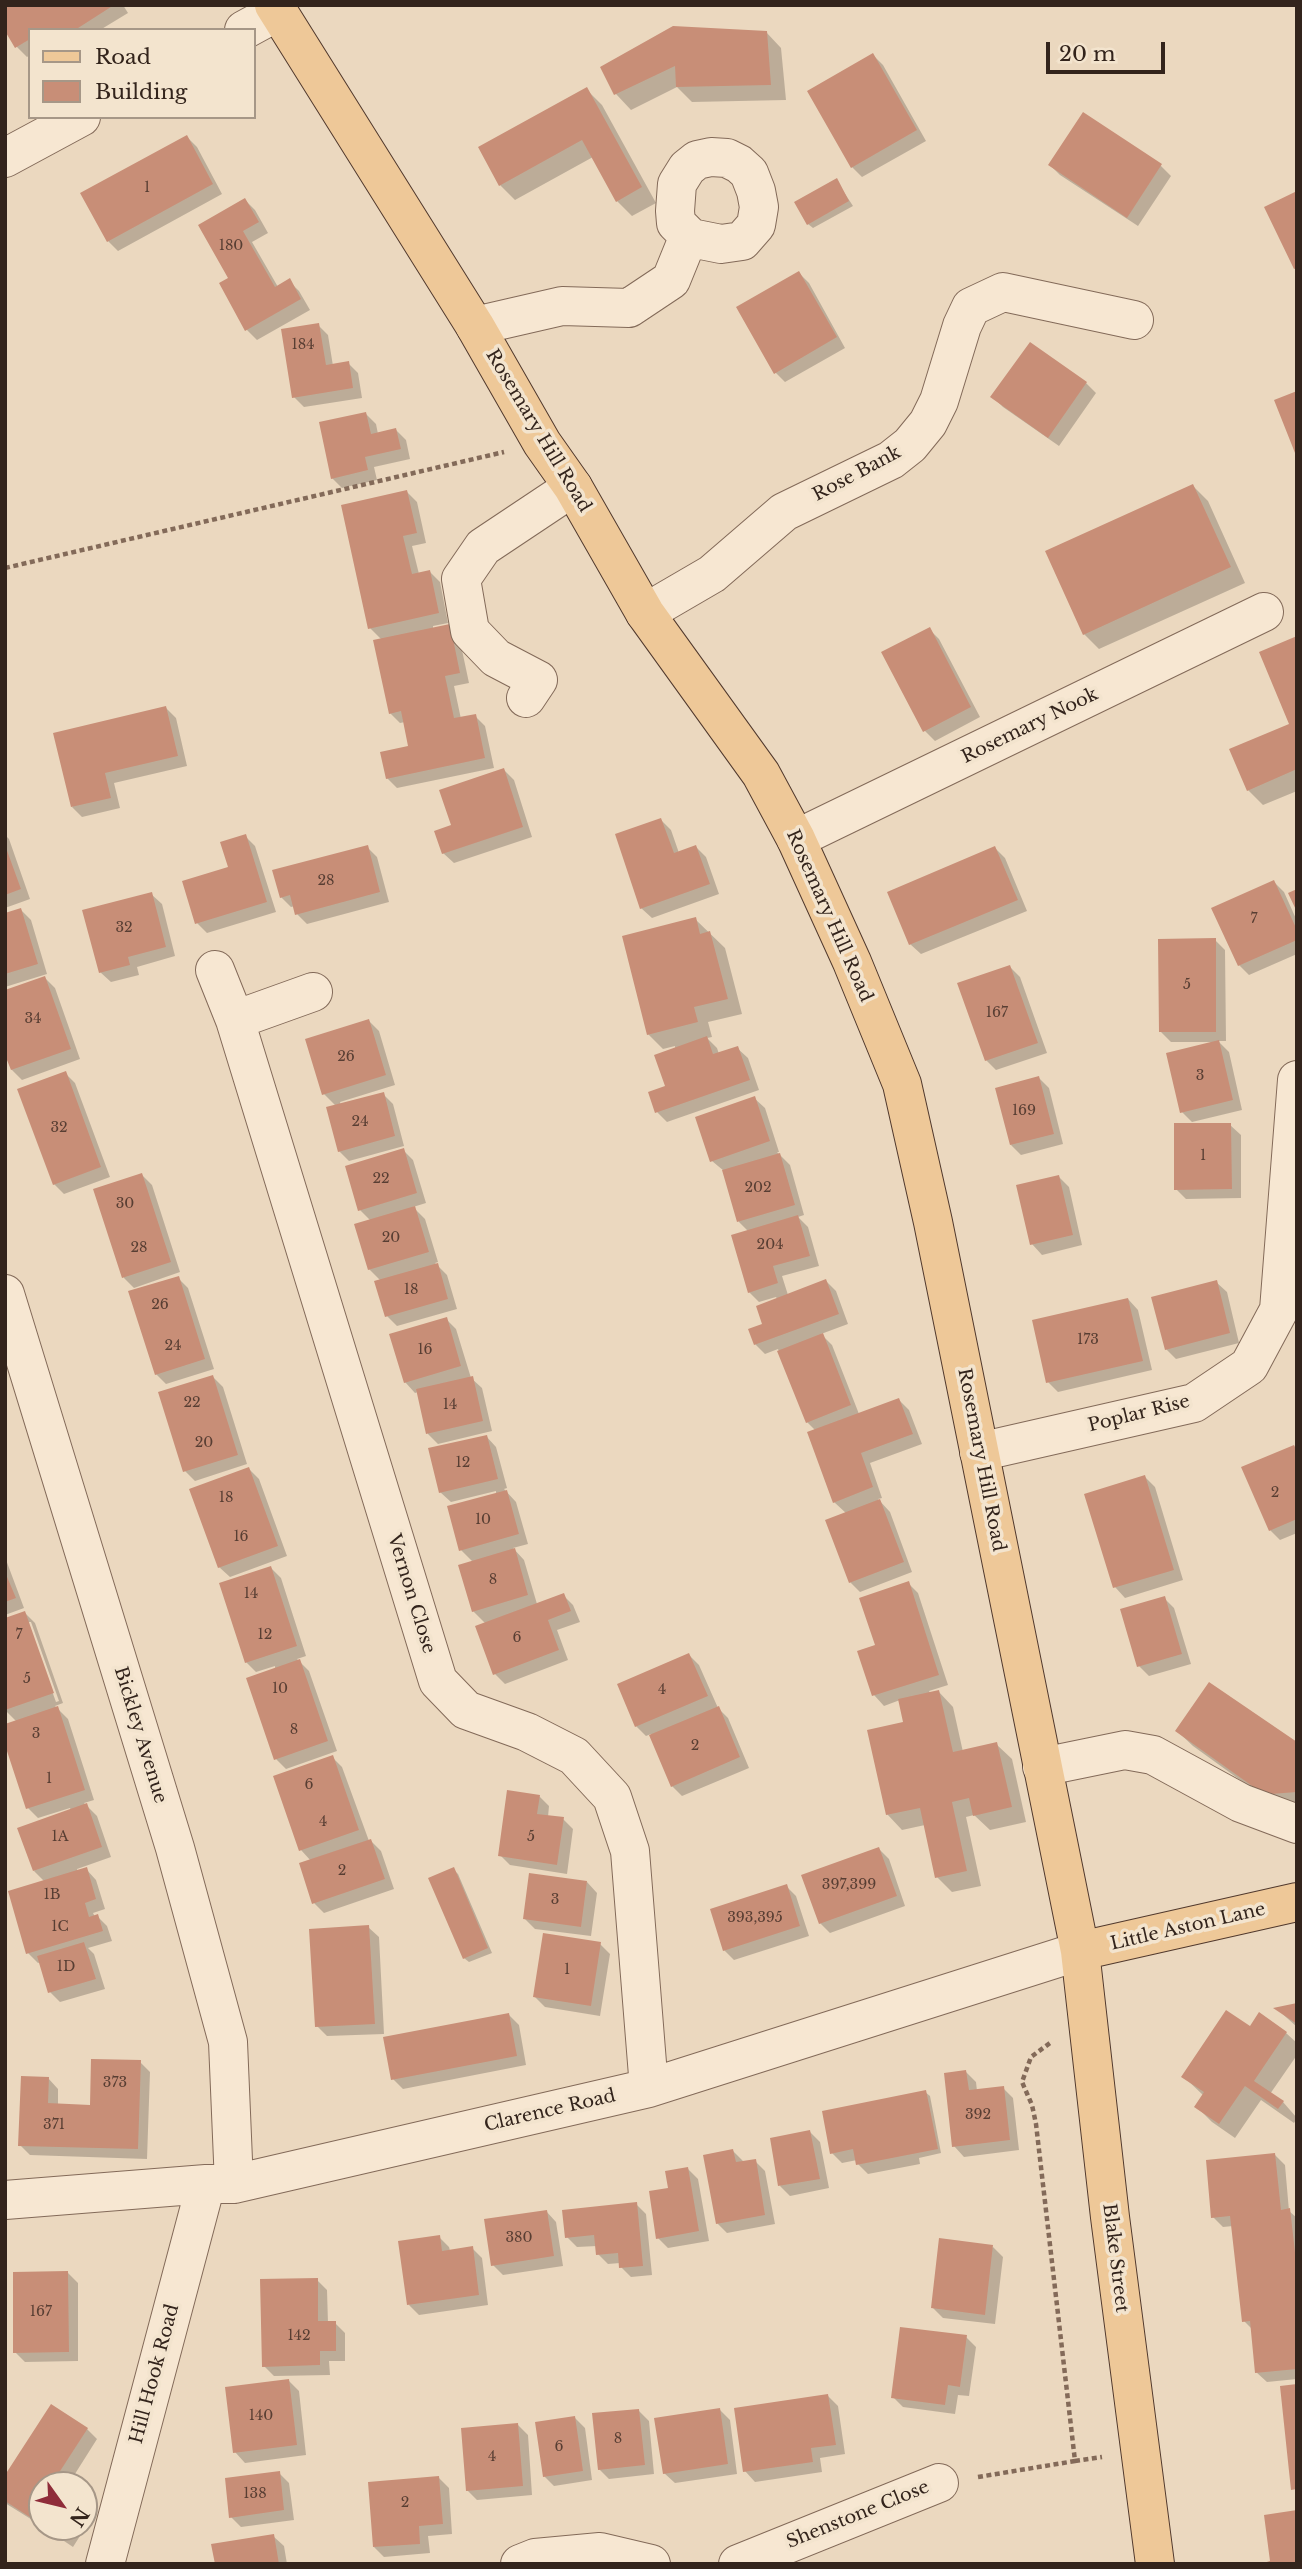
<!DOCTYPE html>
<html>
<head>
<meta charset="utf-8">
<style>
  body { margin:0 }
  #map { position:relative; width:1302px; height:2569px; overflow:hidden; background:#ebd8bf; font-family:"Libre Baskerville",serif }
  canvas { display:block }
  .frame { position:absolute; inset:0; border:7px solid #33241c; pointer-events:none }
  .legend { position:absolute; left:28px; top:28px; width:228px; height:91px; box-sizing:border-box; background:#f3e4ce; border:2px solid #a69787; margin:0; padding:9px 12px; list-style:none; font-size:21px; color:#33241c }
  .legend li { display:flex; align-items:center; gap:14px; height:35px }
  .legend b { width:35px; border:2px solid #a69787 }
  .north { position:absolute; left:28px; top:2471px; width:70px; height:70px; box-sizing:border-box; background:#f3e4ce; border:2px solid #a69787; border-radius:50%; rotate:124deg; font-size:19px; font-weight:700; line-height:28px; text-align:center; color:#33241c }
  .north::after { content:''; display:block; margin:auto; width:24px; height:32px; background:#8f2c39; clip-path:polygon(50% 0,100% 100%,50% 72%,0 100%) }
  .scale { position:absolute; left:1046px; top:42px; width:119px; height:32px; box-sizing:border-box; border:4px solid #33241c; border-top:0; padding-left:9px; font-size:21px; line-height:24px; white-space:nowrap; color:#33241c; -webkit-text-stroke:5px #f3e4ce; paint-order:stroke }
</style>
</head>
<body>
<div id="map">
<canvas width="1302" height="2569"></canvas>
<div class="frame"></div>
<ul class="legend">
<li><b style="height:9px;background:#eec898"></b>Road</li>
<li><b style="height:19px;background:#c88e77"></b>Building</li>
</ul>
<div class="north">N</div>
<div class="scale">20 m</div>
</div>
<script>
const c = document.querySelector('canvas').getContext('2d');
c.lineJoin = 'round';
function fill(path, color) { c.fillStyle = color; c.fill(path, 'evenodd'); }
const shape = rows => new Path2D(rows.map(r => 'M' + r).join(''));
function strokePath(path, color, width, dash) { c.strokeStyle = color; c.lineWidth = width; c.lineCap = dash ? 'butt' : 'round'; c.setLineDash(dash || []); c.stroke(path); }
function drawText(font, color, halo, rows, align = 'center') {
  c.font = font + ' "Libre Baskerville",serif'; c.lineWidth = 7; c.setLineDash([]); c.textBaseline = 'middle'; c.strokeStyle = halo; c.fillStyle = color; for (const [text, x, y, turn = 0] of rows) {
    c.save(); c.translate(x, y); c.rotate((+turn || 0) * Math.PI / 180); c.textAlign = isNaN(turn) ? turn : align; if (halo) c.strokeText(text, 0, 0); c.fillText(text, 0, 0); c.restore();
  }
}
fill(shape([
  [5,5,123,5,128,13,100,30,30,30,30,55,27,57,17,47,5,28],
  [766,32,781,48,786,100,692,102,677,87,631,110,616,94,602,67],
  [873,55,883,65,926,141,862,177,852,167],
  [587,90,602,105,656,203,632,216,617,201,593,157,515,200,500,185],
  [1083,114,1161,166,1171,176,1138,226,1060,175,1050,165],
  [187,137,197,147,222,194,118,251,108,241],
  [836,180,853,206,813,228,808,224],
  [245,200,255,210,268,233,252,242,278,287,289,281,299,291,310,310,257,340,247,330,230,279],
  [799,273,809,283,845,348,785,382,775,372],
  [318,325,328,335,333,366,348,363,358,373,362,398,304,407,294,397],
  [1086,383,1096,393,1059,446,1003,407,993,397],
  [366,414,376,424,378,434,396,430,406,440,410,459,374,467,377,480,342,488,332,478],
  [1193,486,1208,501,1245,583,1099,649,1084,634],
  [407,492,417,502,426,543,412,546,419,574,430,572,440,582,448,623,433,626,433,629,459,636,469,683,454,686,461,719,475,716,485,726,494,768,397,788,387,778,410,747,405,722,400,723,390,713,382,640,370,628],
  [929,629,939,639,980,717,935,741,925,731,883,653],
  [1297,638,1297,791,1263,805,1248,790,1291,725],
  [166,708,176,718,187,766,114,783,120,808,82,817,72,807],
  [504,770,514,780,532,837,454,863,443,853,453,827],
  [661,820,671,830,679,853,696,847,706,857,719,894,652,918,641,908],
  [5,835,9,839,30,899,5,908],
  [245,836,255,846,276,912,207,933,197,923,230,868],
  [367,847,377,857,389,902,307,924,297,914,295,906,291,907,281,897],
  [995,848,1005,858,1027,911,921,954,910,944],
  [1274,882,1284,892,1297,921,1297,954,1249,975,1239,965],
  [151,894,162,904,175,956,137,967,139,975,111,982,100,972],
  [21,910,31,920,47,974,5,987,5,915],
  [695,919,725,948,742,1014,708,1022,712,1037,707,1038,717,1048,719,1054,737,1048,748,1058,759,1090,667,1122,657,1112,668,1087,675,1049,675,1046,663,1049,648,1034],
  [1215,940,1225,950,1226,1041,1218,1041,1229,1052,1242,1110,1192,1122,1182,1112,1216,1042,1171,1042,1161,1032],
  [1010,967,1020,977,1047,1053,996,1070,986,1060],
  [45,978,55,988,80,1059,22,1080,12,1070,5,1050],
  [369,1021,379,1031,395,1085,340,1102,341,1105,383,1094,393,1104,404,1146,349,1161,339,1151,336,1106,324,1094],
  [65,1073,75,1083,110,1177,64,1194,54,1184],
  [1039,1078,1049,1088,1063,1144,1021,1155,1011,1145],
  [754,1098,765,1108,779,1152,777,1152,790,1165,804,1215,798,1217,808,1227,819,1266,782,1276,788,1295,826,1281,836,1291,848,1324,821,1334,832,1345,859,1414,899,1400,909,1410,922,1444,870,1463,882,1498,878,1499,890,1512,912,1572,860,1592,850,1582,847,1514,834,1502,816,1431,807,1422,778,1349,765,1354,755,1344,777,1299,776,1297,759,1302,749,1292,748,1231,739,1222,724,1171,712,1161],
  [1230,1125,1241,1135,1241,1198,1186,1199,1176,1189],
  [403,1150,413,1160,426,1203,413,1207,425,1219,438,1262,435,1263,447,1275,457,1309,397,1326,387,1316,381,1281,369,1269,371,1221,360,1210],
  [142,1175,152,1185,180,1272,134,1288,124,1278,95,1191],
  [1059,1177,1069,1187,1082,1245,1042,1255,1032,1244],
  [178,1278,188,1288,214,1369,166,1384,156,1374],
  [1216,1282,1227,1292,1239,1343,1176,1359,1166,1349],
  [1128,1299,1138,1310,1152,1370,1058,1392,1048,1382],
  [446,1319,456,1329,471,1378,482,1388,492,1431,438,1444,428,1434,418,1392,415,1393,405,1382],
  [213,1377,223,1387,247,1464,195,1481,185,1471],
  [486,1436,496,1447,507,1488,504,1489,516,1502,528,1544,513,1548,524,1560,537,1604,563,1595,573,1605,580,1622,557,1630,568,1660,505,1684,495,1674,486,1624,473,1611,473,1562,461,1550,496,1494,496,1491,451,1502,440,1492],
  [1294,1447,1297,1450,1297,1533,1280,1540,1270,1530],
  [249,1469,259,1479,287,1556,230,1577,219,1567],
  [1145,1477,1155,1487,1183,1580,1125,1598,1115,1587,1087,1495],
  [5,1557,24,1608,5,1615],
  [271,1568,281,1578,306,1656,297,1659,309,1671,337,1751,286,1769,276,1759,275,1666,256,1672,246,1662],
  [908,1583,918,1593,948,1685,929,1691,930,1693,938,1691,953,1707,963,1752,996,1744,1012,1759,1026,1822,990,1830,974,1815,966,1817,981,1886,952,1892,937,1877,925,1825,902,1830,887,1814,905,1723,900,1700,884,1706,874,1695,877,1647],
  [1164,1598,1174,1608,1191,1664,1149,1676,1139,1666],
  [25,1613,35,1623,63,1703,55,1706,68,1719,94,1800,84,1803,97,1816,111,1857,77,1869,78,1872,86,1869,96,1880,105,1909,93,1913,95,1917,97,1916,107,1926,112,1941,88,1948,94,1954,105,1989,60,2002,50,1992,41,1962,38,1963,28,1953,45,1882,34,1871,71,1811,70,1808,38,1818,28,1808,17,1722,5,1710,5,1620],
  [27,1622,31,1622,59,1701,56,1702],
  [689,1655,699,1665,718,1708,728,1718,749,1768,682,1796,672,1786,651,1734,646,1736,636,1726],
  [1177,1731,1297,1743,1297,1808,1272,1803,1193,1746],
  [332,1757,342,1767,369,1841,371,1841,381,1851,394,1889,324,1913,314,1903,311,1861,301,1850,275,1777],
  [539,1796,549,1806,548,1817,563,1819,573,1829,567,1874,510,1865,500,1855],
  [879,1849,889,1859,905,1906,830,1933,820,1923],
  [453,1869,458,1874,492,1953,469,1962,464,1958],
  [587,1882,597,1893,591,1936,535,1929,525,1919],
  [786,1886,796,1896,809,1936,734,1960,724,1950],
  [368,1927,379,1937,384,2034,327,2036,317,2026],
  [600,1944,610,1954,600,2016,545,2007,535,1997],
  [1297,2004,1297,2027,1277,2009],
  [509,2015,519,2025,526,2065,403,2089,393,2079],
  [1250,2029,1286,2033,1297,2043,1297,2055,1270,2094,1283,2102,1297,2118,1294,2123,1261,2100,1235,2138,1212,2122,1197,2107,1204,2096,1183,2076],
  [140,2062,150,2072,147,2159,30,2155,20,2145,48,2078,58,2089,58,2105,91,2106],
  [966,2072,976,2082,977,2091,1003,2088,1013,2098,1019,2150,964,2157,954,2146],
  [925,2092,930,2096,941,2153,919,2158,920,2164,868,2174,858,2164,857,2160,842,2163,832,2153],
  [810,2132,820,2142,829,2188,790,2196,780,2186],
  [733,2151,743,2161,755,2161,765,2171,775,2224,727,2233,717,2223],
  [1275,2155,1285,2165,1289,2211,1297,2218,1297,2379,1267,2382,1256,2372,1252,2329,1244,2321,1233,2226,1223,2227,1213,2217],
  [688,2169,698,2179,709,2241,668,2248,658,2238,670,2189],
  [636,2204,646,2214,652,2275,631,2277,621,2267,620,2263,608,2264,598,2254,597,2246,577,2247,567,2237],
  [546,2211,556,2222,563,2266,503,2275,493,2265],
  [439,2237,449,2247,450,2251,472,2248,482,2258,488,2305,419,2315,409,2305],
  [993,2247,1003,2257,995,2324,943,2318,933,2308],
  [68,2273,78,2283,78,2361,25,2362,15,2352],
  [317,2280,327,2290,328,2323,335,2323,345,2333,345,2361,329,2361,330,2375,274,2376,264,2366],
  [966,2337,976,2347,969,2396,958,2395,955,2414,903,2407,893,2397],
  [289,2381,299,2391,306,2455,245,2463,235,2452],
  [828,2396,838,2406,845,2454,820,2458,822,2472,755,2482,745,2471],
  [720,2410,730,2420,737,2474,675,2483,664,2473],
  [639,2411,649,2421,654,2474,609,2479,599,2469],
  [575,2418,585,2428,592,2480,554,2486,544,2476],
  [518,2425,528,2435,532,2495,477,2500,467,2490],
  [87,2429,97,2439,68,2485,42,2485,42,2526,5,2503,5,2478],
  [279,2473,289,2483,294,2520,241,2527,231,2517],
  [439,2478,449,2488,452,2534,428,2536,430,2553,384,2557,374,2547],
  [84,2504,94,2514,73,2547,43,2527,84,2527],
  [273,2536,284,2546,287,2564,216,2564]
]), '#0003');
fill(shape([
  [5,5,114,5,75,30,49,30,47,28,30,30,30,39,15,48,5,31],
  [673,26,767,31,771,85,676,87,675,66,614,95,600,67],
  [873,53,917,130,851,168,807,91],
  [587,87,642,187,616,202,582,140,499,186,478,147],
  [1083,112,1162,164,1127,218,1048,165],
  [187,135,213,184,107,242,80,193],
  [837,178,849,201,807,225,794,202],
  [1297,191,1297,268,1294,269,1264,207],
  [245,198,259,222,243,231,275,287,290,278,301,299,245,331,219,283,228,278,198,225],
  [799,271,837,337,774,374,736,307],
  [319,323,326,365,349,361,353,388,292,398,281,329],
  [1030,342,1087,382,1048,438,990,397],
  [1297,391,1297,458,1274,400],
  [366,412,371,434,396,428,401,449,365,457,368,470,331,479,319,422],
  [1193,484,1231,567,1083,635,1045,551],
  [407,490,417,533,403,536,412,574,430,570,439,613,368,629,341,505],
  [450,624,460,673,445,676,454,718,476,714,485,758,386,779,380,752,408,746,401,711,389,714,373,640],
  [930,627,971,707,923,732,881,652],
  [1297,636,1297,769,1247,791,1229,749,1289,724,1259,652],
  [166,706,178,756,105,773,111,798,71,807,53,733],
  [504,768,523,827,442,854,434,831,451,825,439,790],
  [661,818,674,853,696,845,710,884,640,909,615,834],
  [246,834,267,902,195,924,182,881,228,867,220,842],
  [5,845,21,889,5,895],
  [368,845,380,892,295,915,290,895,280,898,272,870],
  [995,846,1018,900,909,945,887,892],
  [1274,880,1297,930,1297,940,1238,966,1211,908],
  [1297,889,1297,912,1288,893],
  [152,892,166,947,128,957,130,965,99,973,82,910],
  [21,908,38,964,5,974,5,913],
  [696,917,700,934,710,931,728,999,694,1007,698,1022,647,1035,622,936],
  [1216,938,1216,1032,1159,1032,1158,939],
  [1010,965,1038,1043,985,1061,957,983],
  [45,976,71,1049,11,1070,5,1055,5,990],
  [369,1019,386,1075,322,1095,305,1039],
  [707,1036,713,1054,738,1046,750,1080,655,1113,648,1092,665,1086,654,1055],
  [1219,1040,1233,1100,1180,1113,1166,1053],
  [66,1071,101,1167,53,1185,17,1089],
  [1039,1076,1054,1134,1010,1145,995,1088],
  [384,1092,395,1136,338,1152,326,1107],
  [755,1096,770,1141,710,1162,695,1117],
  [1174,1123,1231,1123,1232,1189,1174,1190],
  [404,1148,417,1193,358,1211,345,1166],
  [780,1153,795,1205,737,1222,722,1170],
  [142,1173,171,1262,122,1278,93,1189],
  [1059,1175,1073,1235,1030,1245,1016,1185],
  [415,1206,429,1252,368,1270,354,1224],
  [798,1215,810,1256,773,1266,778,1283,748,1293,731,1235],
  [438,1263,448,1299,385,1317,374,1281],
  [179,1276,205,1359,155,1375,128,1291],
  [826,1279,839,1314,754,1345,748,1329,762,1324,756,1306],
  [1217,1280,1230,1333,1165,1350,1151,1297],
  [1128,1298,1143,1361,1046,1383,1032,1320],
  [447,1317,461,1366,404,1383,389,1334],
  [823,1333,851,1405,806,1423,777,1351],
  [213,1375,238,1455,183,1472,158,1392],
  [473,1376,483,1421,426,1434,416,1389],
  [899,1398,913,1434,861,1453,873,1487,833,1503,807,1432],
  [487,1435,498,1479,439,1493,428,1448],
  [1294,1445,1297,1451,1297,1519,1269,1531,1241,1467],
  [249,1467,278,1546,218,1568,189,1489],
  [1145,1475,1174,1570,1113,1588,1084,1494],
  [507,1490,519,1534,459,1551,447,1506],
  [880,1499,904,1562,849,1583,825,1520],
  [515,1548,528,1595,472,1612,458,1565],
  [271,1566,297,1646,245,1663,219,1583],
  [5,1572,16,1598,5,1602],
  [909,1581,939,1675,872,1696,857,1651,875,1645,859,1598],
  [564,1593,571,1611,548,1620,559,1650,493,1675,475,1626],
  [1165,1596,1182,1654,1137,1667,1120,1609],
  [25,1611,54,1693,5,1710,5,1618],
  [689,1653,708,1696,635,1727,617,1684],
  [300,1659,328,1741,274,1760,246,1678],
  [1209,1682,1297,1742,1297,1792,1271,1794,1255,1788,1175,1731],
  [939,1690,953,1752,997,1742,1012,1807,973,1816,969,1798,952,1802,967,1871,935,1878,920,1808,886,1815,867,1730,903,1722,898,1699],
  [58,1706,85,1790,26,1809,5,1745,5,1724],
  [719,1706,740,1757,671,1787,649,1735],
  [333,1755,359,1830,299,1851,273,1776],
  [507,1790,540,1795,537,1814,564,1817,557,1865,498,1856],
  [87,1803,102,1847,33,1871,17,1828],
  [371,1839,385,1879,312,1904,299,1863],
  [879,1847,897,1896,819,1924,801,1875],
  [87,1867,96,1899,85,1903,89,1917,98,1914,103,1931,26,1954,8,1891],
  [454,1867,488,1948,463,1959,428,1878],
  [529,1873,587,1881,581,1927,523,1919],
  [787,1884,800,1926,723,1951,710,1909],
  [369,1925,375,2024,315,2027,309,1929],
  [543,1933,601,1942,591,2006,533,1997],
  [84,1942,96,1979,48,1993,37,1956],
  [1297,2003,1297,2024,1273,2008],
  [1226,2010,1250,2026,1259,2012,1287,2032,1254,2081,1284,2101,1278,2109,1245,2086,1219,2124,1194,2107,1204,2092,1181,2077],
  [509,2013,517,2056,391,2080,383,2037],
  [91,2059,141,2060,138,2149,18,2146,21,2076,49,2077,48,2103,90,2105],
  [966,2070,969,2090,1004,2086,1010,2140,952,2147,944,2073],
  [926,2090,938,2149,856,2165,853,2149,830,2154,822,2111],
  [810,2130,820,2179,778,2186,770,2138],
  [733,2149,736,2162,756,2159,765,2215,716,2224,703,2155],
  [1275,2153,1281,2210,1290,2208,1297,2270,1297,2369,1255,2373,1250,2321,1242,2322,1230,2216,1211,2218,1206,2160],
  [688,2167,699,2231,656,2239,649,2191,668,2188,665,2171],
  [637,2202,643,2266,619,2268,618,2253,596,2255,594,2235,565,2238,562,2210],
  [547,2210,554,2256,491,2266,484,2219],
  [440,2235,442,2251,473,2246,479,2295,407,2305,398,2241],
  [939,2238,993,2245,985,2315,931,2308],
  [68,2271,69,2352,13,2353,13,2272],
  [318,2278,318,2321,336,2321,336,2351,320,2351,320,2365,262,2367,260,2279],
  [900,2327,967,2335,960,2387,948,2385,945,2405,891,2398],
  [289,2379,297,2445,233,2453,225,2387],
  [1297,2384,1297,2489,1291,2490,1280,2386],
  [828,2394,836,2445,811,2448,813,2462,743,2472,734,2408],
  [51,2404,88,2428,53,2482,57,2485,42,2485,42,2525,5,2501,5,2475],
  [720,2408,728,2464,663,2474,654,2418],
  [639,2409,645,2465,598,2470,592,2413],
  [575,2416,583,2471,543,2477,535,2422],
  [518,2423,523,2486,466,2491,461,2428],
  [280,2471,284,2510,229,2518,225,2478],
  [439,2476,443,2524,419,2526,420,2544,373,2547,368,2482],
  [1297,2510,1297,2564,1260,2564,1270,2561,1264,2515],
  [46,2527,69,2527,62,2538],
  [274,2534,279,2564,215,2564,211,2544]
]), '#c88e77');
const minor = shape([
  [244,30,277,12],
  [5,158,81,117],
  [475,326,562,306,629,308,671,280,684,248,691,238,721,244,742,241,756,225,759,207,756,191,749,173,739,164,727,158,711,157,697,160,687,168,677,184,675,211,676,223,691,238],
  [645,613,712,574,784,512,891,460,910,445,928,423,939,401,962,326,971,307,1003,292,1134,320],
  [526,698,538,680,496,658,470,631,461,579,483,547,573,487],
  [796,839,1264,612],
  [215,970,235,1020,313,992],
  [235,1020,438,1681,466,1710,527,1732,574,1756,612,1797,630,1851,649,2088],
  [5,1294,175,1848,228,2042,234,2184],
  [979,1452,1194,1403,1249,1366,1279,1310,1297,1080],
  [1042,1767,1125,1750,1153,1755,1241,1803,1297,1824],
  [5,2200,206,2184,234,2184,649,2088,1080,1951],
  [105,2564,206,2184],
  [520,2564,535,2558,600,2552,651,2564],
  [738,2564,939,2483]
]);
const major = shape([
  [274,5,475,326,542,443,573,487,645,613,761,774,796,839,852,962,902,1084,933,1222,1080,1951,1110,2217,1155,2564],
  [1080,1951,1297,1902]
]);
strokePath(minor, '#836a59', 40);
strokePath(major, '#51392d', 40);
strokePath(shape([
  [5,568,504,452],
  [1075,2461,1102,2457],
  [978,2477,1075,2461,1036,2124,1032,2105,1022,2082,1031,2057,1050,2043]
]), '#836a59', 4.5, [5, 3.5]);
strokePath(minor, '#f7e7d2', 38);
strokePath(major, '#eec898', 38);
drawText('14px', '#583e33', null, [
  ["1",147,188],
  ["180",231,246],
  ["184",303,345],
  ["28",326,881],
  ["7",1254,919],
  ["32",124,928],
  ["5",1187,985],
  ["167",997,1013],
  ["34",33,1019],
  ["26",346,1057],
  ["3",1200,1076],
  ["169",1024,1111],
  ["24",360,1122],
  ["32",59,1128],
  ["1",1203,1156],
  ["22",381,1179],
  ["202",758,1188],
  ["30",125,1204],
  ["20",391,1238],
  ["204",770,1245],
  ["28",139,1248],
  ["18",411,1290],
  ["26",160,1305],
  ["173",1088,1340],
  ["24",173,1346],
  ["16",425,1350],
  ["22",192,1403],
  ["14",450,1405],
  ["20",204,1443],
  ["12",463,1463],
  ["2",1275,1493],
  ["18",226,1498],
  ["10",483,1520],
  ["16",241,1537],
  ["8",493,1580],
  ["14",251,1594],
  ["7",19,1635],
  ["12",265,1635],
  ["6",517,1638],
  ["5",27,1679],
  ["10",280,1689],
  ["4",662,1690],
  ["8",294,1730],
  ["3",36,1734],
  ["2",695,1746],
  ["1",49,1779],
  ["6",309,1785],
  ["4",323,1822],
  ["1A",60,1837],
  ["5",531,1837],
  ["2",342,1871],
  ["397,399",849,1885],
  ["1B",52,1895],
  ["3",555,1900],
  ["393,395",755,1918],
  ["1C",60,1927],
  ["1D",66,1967],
  ["1",567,1970],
  ["373",115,2083],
  ["392",978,2115],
  ["371",54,2125],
  ["380",519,2238],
  ["167",41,2312],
  ["142",299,2336],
  ["140",261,2416],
  ["8",618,2439],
  ["6",559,2447],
  ["4",492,2457],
  ["138",255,2494],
  ["2",405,2503]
]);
drawText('18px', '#33241c', '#f3e4ce', [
  ["Rosemary Hill Road",538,431,59],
  ["Rose Bank",857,474,-28],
  ["Rosemary Nook",1030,726,-26],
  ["Rosemary Hill Road",829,916,66],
  ["Poplar Rise",1139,1414,-14],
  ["Rosemary Hill Road",981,1460,79],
  ["Vernon Close",411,1594,73],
  ["Bickley Avenue",140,1735,73],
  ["Little Aston Lane",1188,1927,-13],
  ["Clarence Road",550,2111,-13],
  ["Blake Street",1115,2258,83],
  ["Hill Hook Road",155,2374,-75],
  ["Shenstone Close",858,2515,-22]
]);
</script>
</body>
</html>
